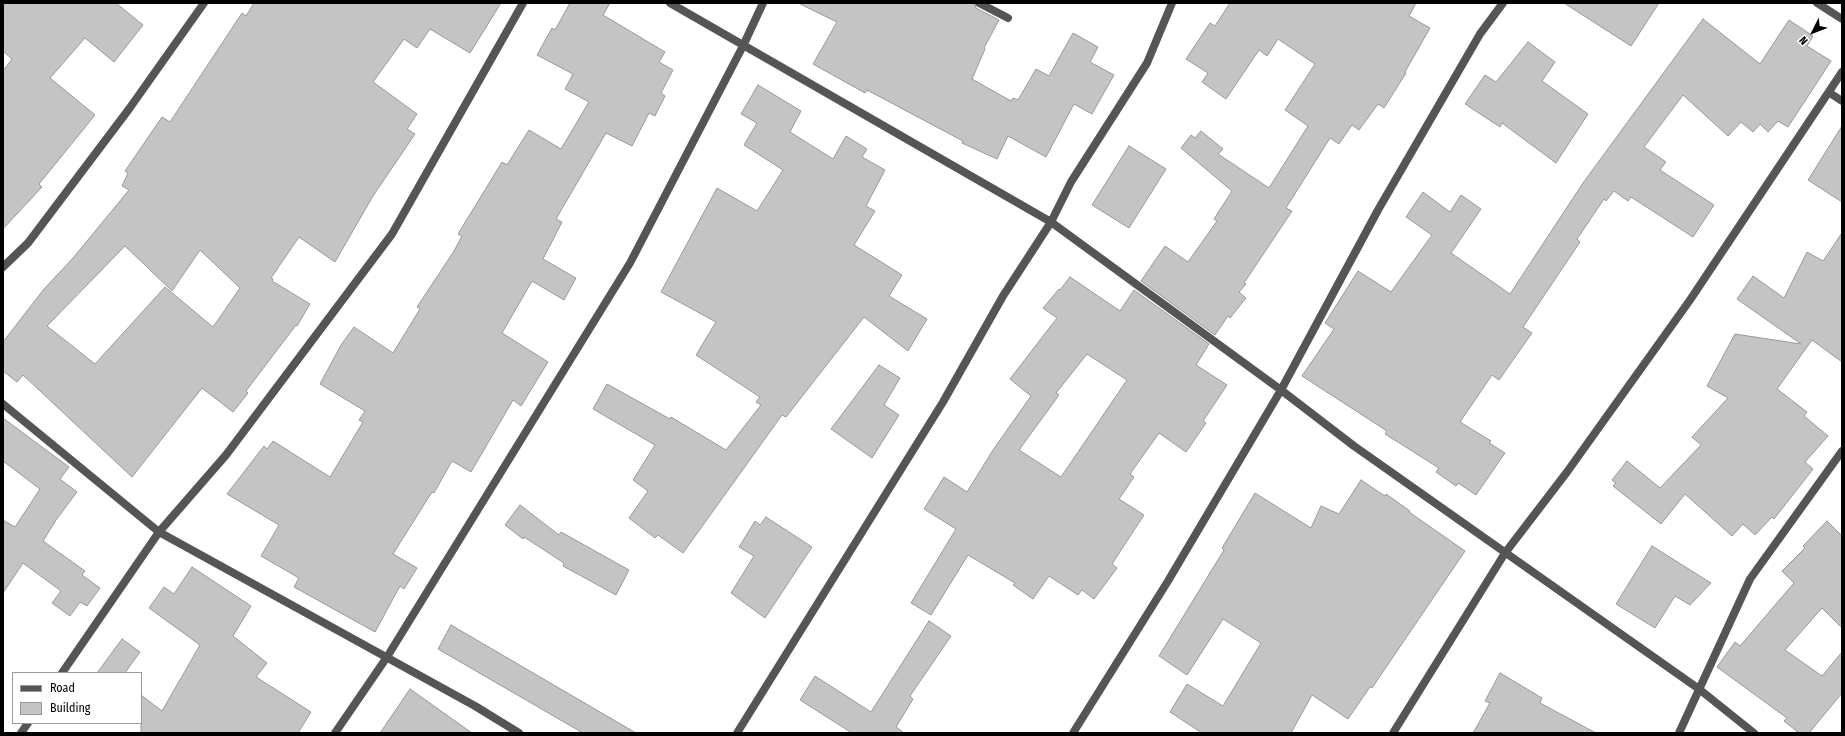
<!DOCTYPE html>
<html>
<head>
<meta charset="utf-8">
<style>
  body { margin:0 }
  #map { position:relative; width:1845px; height:736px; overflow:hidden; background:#fff; font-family:"Fira Sans Condensed",sans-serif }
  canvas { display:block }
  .frame { position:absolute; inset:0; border:4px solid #000; pointer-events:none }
  .legend { position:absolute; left:12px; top:672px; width:130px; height:52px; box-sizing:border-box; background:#fff; border:1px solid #999; margin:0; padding:5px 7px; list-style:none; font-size:12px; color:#000 }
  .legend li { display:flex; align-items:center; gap:8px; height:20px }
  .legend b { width:20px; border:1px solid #999 }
  .north { position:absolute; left:1793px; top:12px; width:40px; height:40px; -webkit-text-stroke:3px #fff; paint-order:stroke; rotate:228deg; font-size:11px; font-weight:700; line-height:16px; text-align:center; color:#000 }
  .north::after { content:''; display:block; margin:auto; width:14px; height:18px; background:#000; clip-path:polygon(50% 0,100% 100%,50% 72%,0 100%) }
</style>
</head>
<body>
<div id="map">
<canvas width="1845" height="736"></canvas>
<div class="frame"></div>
<ul class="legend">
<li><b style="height:5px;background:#555"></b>Road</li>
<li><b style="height:11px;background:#c4c4c4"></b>Building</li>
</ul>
<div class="north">N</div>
</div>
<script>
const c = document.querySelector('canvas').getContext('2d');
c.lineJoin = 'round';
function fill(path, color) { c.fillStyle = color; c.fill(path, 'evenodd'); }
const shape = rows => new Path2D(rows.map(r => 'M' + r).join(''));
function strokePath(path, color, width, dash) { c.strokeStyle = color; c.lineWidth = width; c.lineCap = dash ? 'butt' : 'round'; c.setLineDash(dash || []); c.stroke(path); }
const building = shape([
  [3,3,116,3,143,25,114,62,85,38,50,78,95,115,39,184,42,187,3,229,3,71,12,59,3,51,3,3],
  [254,3,501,3,470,53,430,29,417,48,404,39,373,82,417,114,407,129,415,134,373,196,335,262,299,237,271,278,273,279,272,281,310,304,297,326,296,325,246,391,248,393,233,412,202,388,132,477,23,375,17,382,3,371,3,342,44,289,73,258,129,190,122,186,128,173,125,171,162,117,170,122,242,13,246,16,254,3],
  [125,246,172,291,200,250,240,288,213,327,165,287,95,364,47,326,125,246],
  [570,3,610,3,603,15,665,52,659,62,673,70,661,93,665,96,655,116,649,113,632,146,606,133,556,219,562,222,543,259,576,278,564,300,532,281,502,333,548,362,521,406,513,400,471,472,452,461,434,493,432,492,393,554,417,568,404,589,400,586,375,632,294,587,299,578,261,556,279,525,227,494,264,446,267,449,273,441,330,477,363,422,359,420,365,411,320,384,341,345,354,327,393,353,420,309,417,307,454,251,462,236,458,234,502,162,507,165,529,130,561,149,589,102,565,89,573,74,537,55,552,28,555,30,570,3],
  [798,3,974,3,976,8,999,20,984,48,985,49,972,79,1011,101,1013,98,1018,100,1036,69,1049,76,1073,33,1098,47,1090,62,1114,75,1092,114,1074,104,1046,157,1008,136,997,159,962,143,963,141,867,90,865,93,813,64,837,22,798,3],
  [1230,3,1416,3,1409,16,1430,28,1405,72,1406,73,1384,108,1378,104,1359,130,1352,125,1339,144,1330,138,1286,208,1292,211,1244,283,1246,284,1239,292,1246,298,1230,318,1228,316,1215,335,1141,281,1165,246,1188,262,1217,221,1214,219,1232,191,1181,148,1191,135,1195,138,1201,131,1223,149,1218,154,1269,188,1308,126,1285,110,1315,64,1278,39,1267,56,1259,50,1226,99,1202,82,1208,73,1186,59,1210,23,1215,26,1230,3],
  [1564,3,1659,3,1631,46,1564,3],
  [1703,19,1760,64,1789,20,1813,36,1807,46,1831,61,1788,127,1778,121,1768,132,1760,124,1753,132,1741,122,1728,136,1683,95,1644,147,1666,162,1660,170,1714,205,1693,237,1631,197,1628,201,1614,191,1606,201,1604,199,1577,239,1580,242,1523,327,1532,333,1499,380,1492,375,1460,422,1491,441,1489,443,1505,453,1476,495,1458,483,1456,486,1436,472,1439,468,1385,434,1387,431,1302,376,1334,329,1325,323,1358,271,1391,292,1432,235,1406,217,1423,192,1450,212,1461,195,1481,209,1451,253,1510,294,1583,183,1703,19],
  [1528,42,1555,62,1542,81,1588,114,1556,163,1502,123,1500,127,1465,104,1485,75,1496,82,1528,42],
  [758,85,801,111,790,132,833,159,846,136,867,149,862,157,885,170,866,206,875,211,854,245,902,275,889,296,927,319,908,351,864,317,786,417,782,415,683,553,658,535,655,538,629,518,648,491,633,480,655,445,593,409,607,384,670,419,671,417,726,450,761,405,756,402,760,397,696,355,716,322,661,292,717,188,757,211,783,170,744,145,757,123,741,114,758,85],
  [1842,126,1842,202,1808,180,1842,126],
  [1129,146,1166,169,1129,228,1092,205,1129,146],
  [1842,233,1842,362,1812,340,1777,389,1807,412,1804,416,1828,436,1805,462,1813,469,1774,519,1772,517,1755,535,1743,524,1732,536,1685,494,1661,524,1613,486,1616,483,1612,480,1627,461,1660,488,1701,445,1692,437,1728,398,1707,386,1735,334,1801,344,1737,299,1753,276,1784,298,1807,252,1823,261,1842,233],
  [1070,277,1120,311,1134,290,1209,344,1196,365,1227,385,1203,421,1206,423,1186,452,1159,433,1130,474,1134,477,1119,499,1144,515,1112,564,1117,568,1094,599,1082,590,1078,595,1049,576,1033,599,1013,585,1015,583,968,555,931,615,911,603,956,529,924,509,944,477,967,492,993,450,1031,396,1010,379,1057,318,1043,308,1059,289,1060,290,1070,277],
  [1087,354,1127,380,1061,477,1019,450,1059,395,1056,393,1087,354],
  [879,365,900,378,884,405,899,415,872,458,831,429,879,365],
  [3,418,69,467,60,479,77,492,56,520,43,541,85,571,82,575,100,588,87,606,80,602,70,616,52,603,61,591,23,563,3,593,3,520,15,527,40,489,3,461,3,418],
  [1361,480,1385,496,1386,494,1410,511,1409,512,1465,551,1372,688,1370,687,1348,719,1312,695,1291,733,1202,733,1170,712,1187,684,1223,706,1261,643,1223,619,1187,675,1159,656,1224,550,1222,548,1255,493,1311,528,1321,506,1339,514,1361,480],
  [520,505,559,535,561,532,629,570,616,595,563,566,564,563,524,537,523,539,505,525,520,505],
  [766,517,812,547,765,618,731,593,754,556,739,547,755,521,760,525,766,517],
  [1827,521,1842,536,1842,628,1822,608,1785,650,1822,676,1842,652,1842,693,1809,733,1799,733,1784,721,1787,718,1717,667,1735,642,1740,646,1794,583,1782,571,1805,548,1803,546,1827,521],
  [1652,546,1711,583,1690,605,1675,596,1655,628,1616,604,1652,546],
  [192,567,251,606,233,636,267,663,256,677,311,712,298,733,141,733,141,695,162,711,200,645,149,608,164,587,174,594,192,567],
  [929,621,951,636,910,696,913,699,896,727,904,733,852,733,800,700,815,676,871,712,929,621],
  [451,625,636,733,583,733,438,649,451,625],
  [122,639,140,652,125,673,97,673,122,639],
  [1500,673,1542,698,1540,703,1596,733,1473,733,1490,703,1485,701,1500,673],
  [410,689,472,733,380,733,410,689]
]);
fill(building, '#c4c4c4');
strokePath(building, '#999', 1);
strokePath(shape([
  [670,3,1051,222,1281,390,1354,446,1699,689,1754,733],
  [979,3,1008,18],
  [1817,3,1842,19],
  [1830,93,1842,101],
  [3,267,28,243,129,109,204,3],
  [3,404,159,532,475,706,519,733],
  [62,673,159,532,226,455,392,234,523,3],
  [21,733,28,723],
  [335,733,387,657,630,263,743,46,763,3],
  [737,733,943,402,1003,296,1051,222,1071,182,1147,63,1172,3],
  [1073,733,1168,581,1281,390,1378,210,1480,34,1503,3],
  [1393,733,1505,553,1567,472,1690,300,1842,72],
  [1679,733,1750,579,1842,451]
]), '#555', 8);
</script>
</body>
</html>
